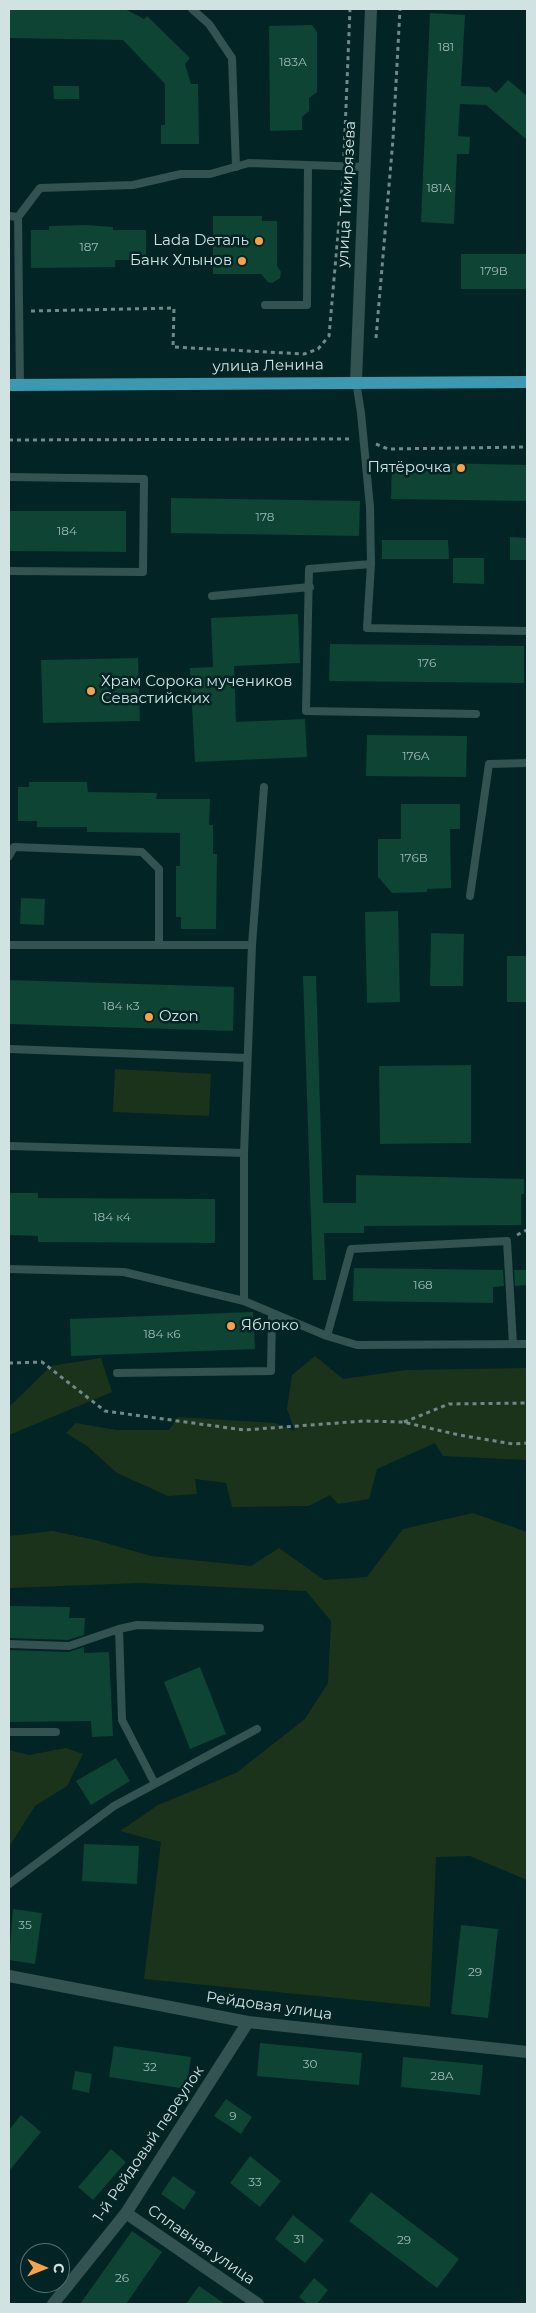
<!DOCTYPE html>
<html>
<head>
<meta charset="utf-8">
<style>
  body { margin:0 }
  #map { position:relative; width:536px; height:2313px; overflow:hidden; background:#032424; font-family:Montserrat,sans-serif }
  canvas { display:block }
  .frame { position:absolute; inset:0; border:10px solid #d0e2e1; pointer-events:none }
  .north { position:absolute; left:20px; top:2243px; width:50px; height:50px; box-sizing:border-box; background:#032424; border:1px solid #557070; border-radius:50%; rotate:91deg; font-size:14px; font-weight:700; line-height:20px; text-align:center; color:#d0e2e1 }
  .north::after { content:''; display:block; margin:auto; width:18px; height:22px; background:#f7a248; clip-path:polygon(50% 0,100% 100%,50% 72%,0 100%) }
</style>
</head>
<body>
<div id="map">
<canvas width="536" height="2313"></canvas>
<div class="frame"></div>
<div class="north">С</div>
</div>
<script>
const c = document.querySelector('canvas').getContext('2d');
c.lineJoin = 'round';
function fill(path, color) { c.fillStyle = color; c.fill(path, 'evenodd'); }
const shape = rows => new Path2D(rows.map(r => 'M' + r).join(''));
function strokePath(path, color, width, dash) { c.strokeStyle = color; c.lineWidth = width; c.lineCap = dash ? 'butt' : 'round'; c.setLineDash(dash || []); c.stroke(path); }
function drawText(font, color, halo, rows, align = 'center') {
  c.font = font + ' Montserrat,sans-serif'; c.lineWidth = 5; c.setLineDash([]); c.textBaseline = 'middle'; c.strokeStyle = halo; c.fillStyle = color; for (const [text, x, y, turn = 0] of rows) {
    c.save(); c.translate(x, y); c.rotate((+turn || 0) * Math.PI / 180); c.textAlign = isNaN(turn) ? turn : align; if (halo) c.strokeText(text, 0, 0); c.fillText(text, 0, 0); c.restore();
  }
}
fill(shape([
  [115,1069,211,1074,209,1116,113,1112],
  [315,1356,343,1379,406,1370,527,1368,527,1460,443,1456,435,1443,377,1469,369,1499,338,1504,330,1495,309,1506,232,1507,226,1483,195,1479,197,1494,168,1496,117,1473,87,1446,66,1433,76,1423,117,1430,169,1430,178,1417,275,1423,295,1431,287,1409,292,1375],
  [101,1358,112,1392,9,1435,9,1407,51,1366],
  [473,1513,527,1532,527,1880,470,1856,436,1857,430,2007,144,1979,161,1842,120,1831,158,1805,236,1773,305,1719,328,1683,331,1621,306,1591,140,1583,9,1588,9,1536,53,1531,95,1540,151,1556,251,1566,279,1548,324,1580,367,1577,403,1529],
  [66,1748,83,1754,67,1786,35,1806,9,1847,9,1750,29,1755]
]), '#1c331b');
fill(shape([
  [9,9,125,9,144,19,147,16,190,58,185,64,191,84,198,84,199,144,161,144,161,125,165,125,165,84,123,40,9,38],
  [430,13,465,15,461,86,489,87,496,93,508,80,527,96,527,140,486,105,460,104,458,136,470,137,469,154,457,154,454,224,421,222],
  [312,25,317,32,317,92,309,98,309,111,302,117,302,130,270,131,269,26],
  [53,86,79,86,79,99,54,99],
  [213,216,262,216,262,221,277,221,277,266,281,272,280,278,272,283,268,282,261,274,213,274],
  [84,225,113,227,113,230,146,230,146,260,115,260,115,267,31,268,31,230,49,230,49,226],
  [461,254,527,254,527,289,461,289],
  [392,462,527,465,527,501,391,499],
  [171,498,360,501,359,536,171,533],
  [9,511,126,511,126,552,9,551],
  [510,537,527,538,527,560,510,560],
  [382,540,448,540,449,559,382,559],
  [453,558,484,558,484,584,453,583],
  [298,614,300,663,234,666,236,722,305,719,307,757,195,762,190,668,213,667,211,618],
  [330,644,524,646,524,683,329,681],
  [138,658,140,721,43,723,41,660],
  [367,735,467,736,466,777,366,776],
  [29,782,87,782,88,792,157,793,156,799,210,799,209,825,213,825,213,854,217,854,216,929,181,929,181,917,176,917,176,866,180,866,180,833,87,832,87,827,37,827,37,821,18,821,18,787,29,787],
  [401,804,460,804,460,829,450,829,451,888,427,889,427,892,392,893,378,877,378,839,401,839],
  [21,898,45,899,44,925,20,924],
  [398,911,400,1002,367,1003,365,912],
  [431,933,464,934,463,986,430,986],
  [507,956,527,956,527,1002,507,1002],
  [303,976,316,976,323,1203,356,1203,356,1175,524,1179,524,1194,521,1194,521,1225,364,1226,364,1233,324,1233,326,1280,313,1280],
  [9,980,234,987,233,1031,9,1024],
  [471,1065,471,1143,380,1144,379,1066],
  [9,1193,38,1193,38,1198,215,1199,215,1243,38,1242,38,1236,9,1235],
  [354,1268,503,1270,504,1286,493,1287,493,1303,353,1301],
  [514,1270,527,1270,527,1285,515,1286],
  [253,1312,255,1349,71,1356,70,1319],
  [9,1606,70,1607,69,1618,85,1618,84,1635,68,1640,9,1638],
  [84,1647,84,1653,109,1652,113,1736,92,1737,91,1721,9,1722,9,1650,69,1652],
  [200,1667,226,1734,190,1749,164,1682],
  [116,1758,130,1781,91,1805,76,1781],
  [84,1844,139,1846,137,1884,82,1881],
  [13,1909,42,1913,35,1964,9,1960],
  [461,1925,498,1929,488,2018,451,2014],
  [260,2043,362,2053,359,2085,257,2076],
  [114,2046,191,2057,186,2089,109,2077],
  [403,2057,483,2065,480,2095,401,2087],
  [75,2071,92,2074,89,2093,72,2089],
  [226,2099,252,2117,241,2134,214,2116],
  [21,2115,41,2132,9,2171,9,2130],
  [111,2149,126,2162,93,2200,78,2187],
  [250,2156,281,2181,260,2207,230,2183],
  [173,2176,196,2192,184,2210,161,2194],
  [371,2192,459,2259,437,2288,349,2221],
  [293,2215,324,2240,305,2263,275,2239],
  [132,2231,162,2252,126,2304,80,2304],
  [314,2278,328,2290,317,2304,307,2304,299,2297],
  [199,2286,225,2304,186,2304]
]), '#0d4434');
strokePath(shape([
  [344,156,350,9],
  [31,311,174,308,173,347,304,354,318,349,329,336,343,177],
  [376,338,393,139,400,9],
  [9,440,353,439],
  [376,444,388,449,527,447],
  [517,1235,527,1230],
  [9,1363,42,1362,105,1411,244,1430,364,1421,403,1422,459,1435,513,1444,527,1443],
  [404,1422,449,1404,527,1403]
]), '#708989', 3, [4, 4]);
strokePath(shape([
  [192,9,209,24,232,58,236,167],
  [9,216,18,217,20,385],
  [18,217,40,188,133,185,181,174,210,174,249,163,365,167],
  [265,305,307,305,308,165],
  [356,381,361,413,370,507,371,564,367,628,527,631],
  [9,477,144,479,143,572,9,571],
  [371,564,309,569,306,711,476,714],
  [212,596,310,587],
  [9,856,14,847,142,852,159,869,159,945],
  [470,896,489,764,527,763],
  [9,945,252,945,244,1153,244,1301,327,1336,357,1345,527,1344],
  [252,945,264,787],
  [9,1049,247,1058],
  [9,1146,244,1153],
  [9,1269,124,1272,244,1301],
  [327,1336,351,1249,507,1241,513,1344],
  [117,1373,271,1371,272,1313],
  [9,1644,69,1646,119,1629],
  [9,1732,56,1732],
  [155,1784,122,1720,119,1629,137,1625,260,1628],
  [9,1884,114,1806,257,1729]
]), '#335353', 8);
strokePath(shape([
  [9,1976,248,2022,527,2052],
  [126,2213,258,2304],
  [53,2304,126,2213,248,2022]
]), '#335353', 12);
strokePath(shape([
  [356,381,371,9]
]), '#335353', 12);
strokePath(shape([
  [9,385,527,382]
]), '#3d99b1', 12);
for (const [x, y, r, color] of [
  [259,241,5,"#f7a248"],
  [242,261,5,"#f7a248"],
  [461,468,5,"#f7a248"],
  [91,691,5,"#f7a248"],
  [149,1017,5,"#f7a248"],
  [231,1326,5,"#f7a248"]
]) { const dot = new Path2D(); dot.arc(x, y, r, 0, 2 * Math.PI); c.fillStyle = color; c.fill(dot); strokePath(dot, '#032424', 2); }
drawText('12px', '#9fbab6', null, [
  ["181",446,47],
  ["183А",293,62],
  ["181А",439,188],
  ["187",89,247],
  ["179В",494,271],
  ["178",265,517],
  ["184",67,531],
  ["176",427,663],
  ["176А",416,756],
  ["176В",414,858],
  ["184 к3",121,1006],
  ["184 к4",112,1217],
  ["168",423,1285],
  ["184 к6",162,1334],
  ["35",25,1925],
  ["29",475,1972],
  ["30",310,2064],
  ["32",150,2067],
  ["28А",442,2076],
  ["9",233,2116],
  ["33",255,2182],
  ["31",299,2239],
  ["29",404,2240],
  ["26",122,2278]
]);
drawText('15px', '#d0e2e1', '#032424', [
  ["улица Тимирязева",347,194,-87],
  ["улица Ленина",268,366,-1],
  ["Рейдовая улица",269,2006,8],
  ["1-й Рейдовый переулок",149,2144,-56],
  ["Сплавная улица",201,2245,35]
]);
drawText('15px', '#d0e2e1', '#032424', [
  ["Lada Dеталь",249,241],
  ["Банк Хлынов",232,261],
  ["Пятёрочка",451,468],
  ["Храм Сорока мучеников",101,682,"left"],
  ["Севастийских",101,699,"left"],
  ["Ozon",159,1017,"left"],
  ["Яблоко",241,1326,"left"]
], 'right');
</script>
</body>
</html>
